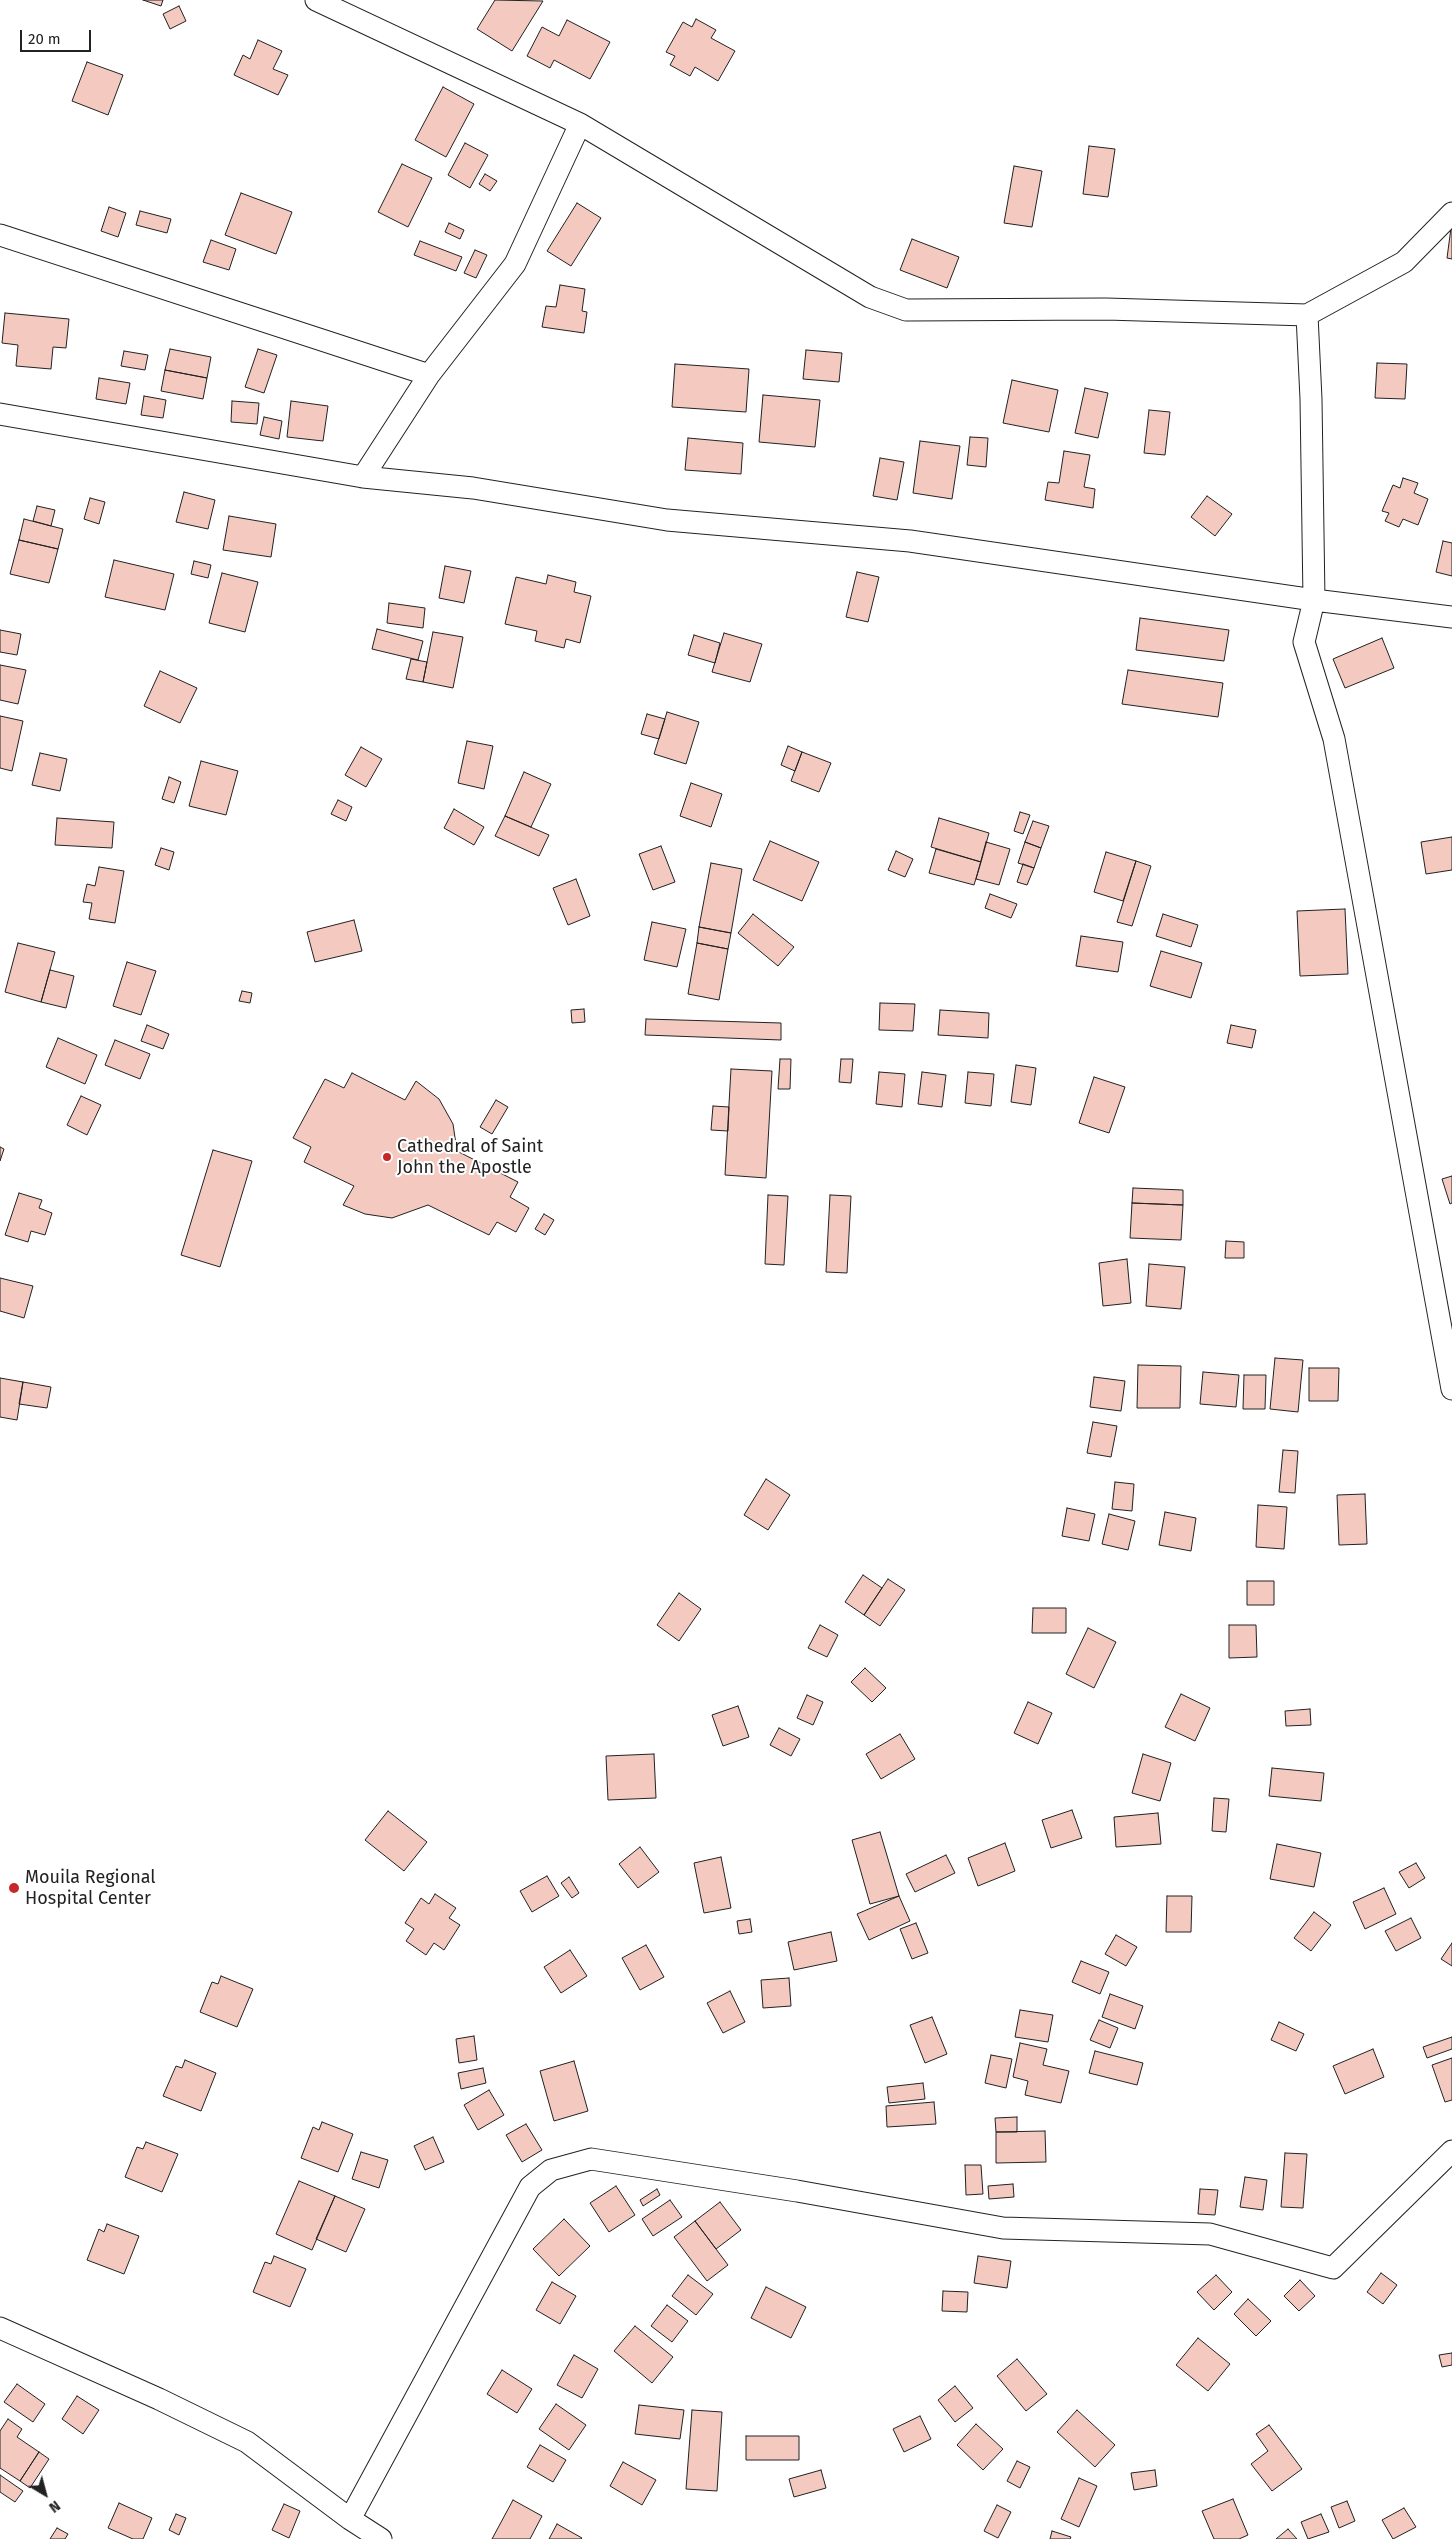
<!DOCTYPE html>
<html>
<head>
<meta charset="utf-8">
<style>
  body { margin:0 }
  #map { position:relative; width:1452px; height:2539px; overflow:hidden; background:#fff; font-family:"Fira Sans",sans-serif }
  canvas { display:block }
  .north { position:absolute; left:20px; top:2469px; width:50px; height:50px; -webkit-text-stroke:4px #fff; paint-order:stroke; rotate:143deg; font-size:14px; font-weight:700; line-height:20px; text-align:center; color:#222 }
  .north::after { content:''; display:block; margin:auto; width:18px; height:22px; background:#222; clip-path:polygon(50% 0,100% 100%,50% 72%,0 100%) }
  .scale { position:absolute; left:20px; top:30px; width:71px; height:22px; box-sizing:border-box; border:2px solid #222; border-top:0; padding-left:6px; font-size:15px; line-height:18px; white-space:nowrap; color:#222; -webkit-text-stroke:4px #fff; paint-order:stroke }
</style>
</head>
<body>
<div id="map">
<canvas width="1452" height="2539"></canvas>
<div class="north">N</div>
<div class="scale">20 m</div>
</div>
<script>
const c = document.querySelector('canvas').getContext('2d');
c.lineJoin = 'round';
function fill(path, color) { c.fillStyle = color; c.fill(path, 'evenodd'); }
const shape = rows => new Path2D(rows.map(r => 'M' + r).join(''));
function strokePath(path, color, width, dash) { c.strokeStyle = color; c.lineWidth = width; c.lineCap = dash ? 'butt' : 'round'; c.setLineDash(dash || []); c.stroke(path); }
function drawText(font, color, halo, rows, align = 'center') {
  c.font = font + ' "Fira Sans",sans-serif'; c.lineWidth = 4; c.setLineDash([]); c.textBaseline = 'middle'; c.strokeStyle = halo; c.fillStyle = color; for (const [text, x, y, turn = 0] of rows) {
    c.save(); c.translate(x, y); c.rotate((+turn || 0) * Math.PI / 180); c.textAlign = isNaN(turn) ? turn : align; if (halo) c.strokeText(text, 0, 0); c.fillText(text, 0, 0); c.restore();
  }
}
const building = shape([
  [143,0,163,0,161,6,143,0],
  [495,0,543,1,512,51,477,29,495,0],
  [179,6,186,21,170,29,163,14,179,6],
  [696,19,716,30,711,38,735,51,718,81,695,67,690,76,670,65,675,56,666,52,683,22,692,27,696,19],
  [567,20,610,42,590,79,554,60,550,68,527,56,542,27,559,36,567,20],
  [258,40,282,51,273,69,288,75,278,95,234,75,243,55,250,59,258,40],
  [87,62,123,75,108,115,72,101,87,62],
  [443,87,474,104,446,157,415,140,443,87],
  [465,143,488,155,470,188,448,175,465,143],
  [1089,146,1115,149,1108,197,1083,194,1089,146],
  [402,164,432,178,408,227,378,212,402,164],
  [1014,166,1042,171,1032,227,1004,223,1014,166],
  [485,174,497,181,490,191,479,184,485,174],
  [241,193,292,212,276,254,225,235,241,193],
  [577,203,601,218,571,266,547,251,577,203],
  [109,207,126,213,118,237,101,231,109,207],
  [140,211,171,219,167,233,136,225,140,211],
  [449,223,464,230,460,239,445,232,449,223],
  [1451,228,1452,228,1452,259,1447,258,1451,228],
  [912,239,959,257,947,288,900,270,912,239],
  [211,240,236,249,229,270,203,262,211,240],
  [420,241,462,257,456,271,414,255,420,241],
  [475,250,487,255,476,278,464,273,475,250],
  [560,285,585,289,582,311,587,312,584,333,542,327,546,306,556,307,560,285],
  [5,313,69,319,66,348,53,347,51,369,16,366,18,345,2,343,5,313],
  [170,349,211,357,207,378,165,370,170,349],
  [258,349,277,355,264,393,245,387,258,349],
  [806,350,842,353,839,382,803,379,806,350],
  [124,351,148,355,145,370,121,366,124,351],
  [1377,363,1407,364,1405,399,1375,398,1377,363],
  [675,364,749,369,746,412,672,407,675,364],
  [165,370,207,378,203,399,161,391,165,370],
  [99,378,130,383,126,404,96,399,99,378],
  [1012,380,1058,390,1049,432,1003,423,1012,380],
  [1085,388,1108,393,1098,438,1075,433,1085,388],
  [763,395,820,400,815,447,759,442,763,395],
  [144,396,166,400,163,418,141,415,144,396],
  [232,401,259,403,257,424,231,422,232,401],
  [291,401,328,406,323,441,287,437,291,401],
  [1149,410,1170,412,1165,455,1144,453,1149,410],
  [264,417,282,421,279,439,260,435,264,417],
  [970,437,988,438,986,467,967,465,970,437],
  [688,438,743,443,741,474,685,470,688,438],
  [920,441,960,446,952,499,913,493,920,441],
  [1064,451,1090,455,1084,487,1095,489,1093,508,1045,500,1048,482,1059,483,1064,451],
  [880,458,904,462,897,500,873,496,880,458],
  [1403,478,1418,483,1414,493,1428,499,1418,525,1403,519,1399,527,1385,521,1389,513,1382,511,1393,485,1400,488,1403,478],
  [184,492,215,500,208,529,176,522,184,492],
  [1207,496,1232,514,1215,536,1191,517,1207,496],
  [90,498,105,502,99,524,84,519,90,498],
  [37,506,55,510,51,526,33,521,37,506],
  [229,516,276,524,271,557,223,550,229,516],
  [24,519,63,529,58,549,19,540,24,519],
  [19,540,58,549,49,583,10,574,19,540],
  [1443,541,1452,543,1452,576,1436,572,1443,541],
  [114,560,174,574,165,610,105,597,114,560],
  [194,561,211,565,208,578,191,574,194,561],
  [445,566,471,571,464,603,439,598,445,566],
  [857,572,879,577,868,622,846,617,857,572],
  [222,573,258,582,245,632,209,623,222,573],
  [548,575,576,582,574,592,591,596,580,643,566,639,564,648,535,641,537,631,505,624,516,577,546,584,548,575],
  [389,603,425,608,423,628,387,623,389,603],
  [1140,618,1229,630,1224,661,1136,650,1140,618],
  [377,629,423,641,418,660,372,649,377,629],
  [0,630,21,634,17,655,0,652,0,630],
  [433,632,463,637,453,688,423,682,433,632],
  [724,633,762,644,750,682,712,672,724,633],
  [694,635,720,643,715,663,688,655,694,635],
  [1382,638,1394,668,1345,688,1333,659,1382,638],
  [411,659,427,662,423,682,406,679,411,659],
  [0,665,26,670,18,704,0,700,0,665],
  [1128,670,1223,683,1218,717,1122,704,1128,670],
  [160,671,197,688,180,723,144,706,160,671],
  [667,712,699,722,686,764,654,754,667,712],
  [647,714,665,719,659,739,641,734,647,714],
  [0,716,23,721,12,771,0,768,0,716],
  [467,741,493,746,484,789,458,783,467,741],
  [788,746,802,752,795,771,781,765,788,746],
  [361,747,382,759,366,787,345,775,361,747],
  [802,752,831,763,819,792,791,781,802,752],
  [40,753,67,759,60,791,32,785,40,753],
  [201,761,238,771,226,815,189,806,201,761],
  [524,772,551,784,531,827,505,816,524,772],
  [169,777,181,782,174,803,162,799,169,777],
  [691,783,722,794,711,827,680,816,691,783],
  [338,800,352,807,346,821,331,814,338,800],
  [454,809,484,827,474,845,444,828,454,809],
  [1020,812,1030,815,1023,834,1014,831,1020,812],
  [505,816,549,835,539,856,495,836,505,816],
  [57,818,114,822,112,848,55,845,57,818],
  [939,818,989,833,981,862,931,847,939,818],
  [1033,821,1049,826,1041,848,1025,842,1033,821],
  [1452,837,1452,870,1426,874,1421,842,1452,837],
  [770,841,819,862,802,901,753,880,770,841],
  [986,842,1010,849,999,885,976,879,986,842],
  [1025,842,1041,848,1034,868,1018,863,1025,842],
  [661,846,675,882,653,890,639,854,661,846],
  [161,848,174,852,169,870,155,865,161,848],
  [936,849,981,862,974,885,929,873,936,849],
  [896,851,913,859,905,877,888,870,896,851],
  [1106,852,1136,861,1123,901,1094,892,1106,852],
  [1136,861,1151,866,1132,926,1117,922,1136,861],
  [711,863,742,869,731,933,699,927,711,863],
  [1023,864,1034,868,1027,885,1017,882,1023,864],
  [99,867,124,871,115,923,89,919,92,903,83,902,87,884,95,886,99,867],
  [576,879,590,916,568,925,553,888,576,879],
  [990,894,1017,904,1011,918,985,908,990,894],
  [1345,909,1348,974,1300,976,1297,911,1345,909],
  [753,914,794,947,778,966,738,933,753,914],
  [1163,914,1198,925,1191,947,1156,936,1163,914],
  [354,920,362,951,315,962,307,932,354,920],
  [652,922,686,929,677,967,644,960,652,922],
  [699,927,731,933,728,949,697,943,699,927],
  [1081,936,1123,942,1118,972,1076,966,1081,936],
  [18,943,55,952,41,1002,5,992,18,943],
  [697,943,728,949,719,1000,688,994,697,943],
  [1161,951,1202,963,1191,998,1150,986,1161,951],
  [127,962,156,971,141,1015,113,1006,127,962],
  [50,970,74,976,66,1008,41,1002,50,970],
  [242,991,252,993,250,1003,239,1001,242,991],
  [880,1003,915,1004,913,1031,879,1030,880,1003],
  [584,1009,585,1022,572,1023,571,1010,584,1009],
  [940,1010,989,1013,988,1038,938,1035,940,1010],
  [646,1019,781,1023,781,1040,645,1035,646,1019],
  [147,1025,169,1034,163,1049,141,1041,147,1025],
  [1231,1025,1256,1030,1252,1048,1227,1043,1231,1025],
  [58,1038,97,1055,85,1084,46,1067,58,1038],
  [115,1040,150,1054,140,1079,105,1065,115,1040],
  [780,1059,791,1059,790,1089,778,1089,780,1059],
  [841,1059,853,1059,851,1083,839,1082,841,1059],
  [1016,1065,1036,1068,1031,1105,1011,1102,1016,1065],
  [731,1069,772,1071,766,1178,725,1175,731,1069],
  [879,1072,905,1074,902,1107,876,1104,879,1072],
  [922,1072,946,1075,942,1107,918,1104,922,1072],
  [968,1072,994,1074,991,1106,965,1103,968,1072],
  [352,1073,405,1100,416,1081,439,1099,453,1124,457,1151,518,1182,510,1197,529,1208,516,1232,497,1222,489,1235,428,1205,392,1218,365,1214,343,1205,354,1186,304,1162,311,1147,293,1138,325,1079,344,1088,352,1073],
  [1094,1077,1125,1087,1109,1133,1079,1123,1094,1077],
  [81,1096,101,1105,87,1135,67,1125,81,1096],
  [496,1100,508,1107,492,1134,480,1127,496,1100],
  [713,1106,729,1107,728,1131,711,1130,713,1106],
  [0,1147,4,1149,0,1161,0,1147],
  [213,1150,252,1161,220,1267,181,1255,213,1150],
  [1452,1176,1452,1203,1450,1204,1442,1179,1452,1176],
  [1133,1188,1183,1190,1183,1205,1132,1203,1133,1188],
  [19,1193,42,1200,39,1208,52,1213,45,1235,31,1231,28,1242,5,1235,19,1193],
  [768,1195,788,1196,784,1265,765,1264,768,1195],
  [830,1195,851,1196,847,1273,826,1272,830,1195],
  [1132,1203,1183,1205,1181,1240,1130,1238,1132,1203],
  [544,1214,554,1220,545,1235,535,1229,544,1214],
  [1226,1241,1244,1242,1244,1258,1225,1258,1226,1241],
  [1127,1259,1131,1303,1103,1306,1099,1263,1127,1259],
  [1149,1264,1185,1267,1181,1309,1146,1306,1149,1264],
  [0,1278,33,1286,24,1318,0,1311,0,1278],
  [1275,1358,1303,1360,1298,1412,1270,1409,1275,1358],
  [1138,1365,1181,1366,1180,1408,1137,1408,1138,1365],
  [1309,1368,1339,1368,1338,1401,1309,1401,1309,1368],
  [1203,1372,1239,1375,1236,1407,1200,1404,1203,1372],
  [1244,1375,1266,1375,1265,1409,1243,1409,1244,1375],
  [1094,1377,1125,1381,1121,1411,1090,1407,1094,1377],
  [0,1378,23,1382,17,1420,0,1417,0,1378],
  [23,1382,51,1387,47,1408,19,1404,23,1382],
  [1093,1422,1117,1426,1111,1457,1087,1453,1093,1422],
  [1283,1450,1298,1451,1295,1493,1279,1492,1283,1450],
  [766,1479,790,1495,768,1530,744,1515,766,1479],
  [1115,1482,1134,1484,1132,1511,1112,1509,1115,1482],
  [1365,1494,1367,1544,1339,1545,1337,1495,1365,1494],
  [1258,1505,1287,1507,1284,1549,1256,1547,1258,1505],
  [1067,1508,1095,1514,1089,1541,1062,1536,1067,1508],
  [1165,1512,1196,1518,1191,1551,1159,1545,1165,1512],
  [1109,1514,1135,1521,1128,1550,1102,1544,1109,1514],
  [863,1575,882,1588,864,1615,845,1602,863,1575],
  [888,1579,905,1590,880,1626,864,1615,888,1579],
  [1247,1581,1274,1581,1274,1605,1247,1605,1247,1581],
  [679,1593,701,1609,679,1641,657,1625,679,1593],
  [1033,1608,1066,1608,1066,1633,1032,1633,1033,1608],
  [820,1625,838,1635,827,1657,808,1648,820,1625],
  [1229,1625,1256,1625,1257,1657,1229,1658,1229,1625],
  [1088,1628,1116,1642,1094,1688,1066,1674,1088,1628],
  [865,1668,886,1688,872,1702,851,1682,865,1668],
  [1181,1694,1210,1708,1195,1741,1165,1727,1181,1694],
  [807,1695,823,1702,813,1725,797,1718,807,1695],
  [1028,1702,1052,1713,1038,1744,1014,1733,1028,1702],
  [738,1706,749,1737,723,1746,712,1715,738,1706],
  [1310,1709,1311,1725,1286,1726,1285,1711,1310,1709],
  [779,1728,800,1739,791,1756,770,1745,779,1728],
  [900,1734,915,1759,881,1779,866,1754,900,1734],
  [654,1754,656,1798,608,1800,606,1756,654,1754],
  [1143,1754,1171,1763,1160,1801,1132,1793,1143,1754],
  [1272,1768,1324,1773,1321,1801,1269,1796,1272,1768],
  [1214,1798,1229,1799,1226,1832,1212,1831,1214,1798],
  [1072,1810,1082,1838,1051,1848,1042,1820,1072,1810],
  [388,1811,427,1842,404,1871,365,1840,388,1811],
  [1158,1813,1161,1844,1116,1847,1114,1817,1158,1813],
  [880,1832,899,1896,870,1904,852,1840,880,1832],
  [1005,1843,1015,1871,978,1886,968,1858,1005,1843],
  [1277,1844,1321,1853,1314,1887,1270,1879,1277,1844],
  [640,1847,659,1872,638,1888,619,1864,640,1847],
  [946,1855,955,1873,915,1892,906,1874,946,1855],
  [721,1857,731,1908,704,1913,694,1863,721,1857],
  [1416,1863,1425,1878,1409,1888,1399,1872,1416,1863],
  [547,1876,559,1896,532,1912,520,1891,547,1876],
  [569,1877,579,1893,572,1898,561,1883,569,1877],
  [1384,1888,1396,1914,1365,1929,1353,1902,1384,1888],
  [435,1894,456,1908,449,1918,460,1925,444,1950,434,1943,426,1955,406,1941,414,1929,405,1923,421,1898,429,1904,435,1894],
  [899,1896,910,1921,869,1940,857,1914,899,1896],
  [1167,1896,1192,1896,1191,1932,1166,1932,1167,1896],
  [1314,1912,1331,1925,1311,1951,1294,1938,1314,1912],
  [1411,1918,1421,1938,1396,1951,1385,1931,1411,1918],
  [750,1919,752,1932,739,1934,737,1921,750,1919],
  [916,1923,928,1953,912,1959,900,1929,916,1923],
  [831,1932,837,1961,794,1970,788,1942,831,1932],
  [1116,1935,1137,1947,1126,1966,1105,1954,1116,1935],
  [1452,1943,1452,1966,1441,1959,1452,1943],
  [646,1945,664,1977,640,1990,622,1958,646,1945],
  [570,1950,587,1976,561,1993,544,1967,570,1950],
  [1081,1961,1109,1972,1100,1994,1072,1982,1081,1961],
  [221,1976,253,1989,237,2027,200,2012,212,1982,218,1984,221,1976],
  [789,1978,791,2006,763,2008,761,1980,789,1978],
  [730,1991,745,2022,723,2033,707,2003,730,1991],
  [1110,1994,1143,2006,1135,2029,1102,2017,1110,1994],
  [1020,2010,1053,2015,1048,2042,1015,2037,1020,2010],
  [932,2017,947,2054,925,2063,910,2025,932,2017],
  [1099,2020,1118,2028,1110,2048,1090,2040,1099,2020],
  [1279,2022,1304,2034,1296,2051,1271,2040,1279,2022],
  [474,2036,477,2060,459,2063,456,2039,474,2036],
  [1452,2037,1452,2049,1427,2058,1423,2047,1452,2037],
  [1020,2043,1047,2049,1043,2065,1069,2071,1061,2103,1025,2095,1028,2081,1013,2077,1020,2043],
  [1373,2049,1384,2077,1345,2094,1333,2066,1373,2049],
  [1095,2051,1143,2063,1137,2085,1089,2073,1095,2051],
  [991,2055,1012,2059,1006,2088,985,2083,991,2055],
  [1452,2058,1452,2100,1445,2102,1432,2065,1452,2058],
  [185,2060,216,2073,201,2111,163,2096,176,2066,182,2068,185,2060],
  [574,2061,588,2111,554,2121,540,2071,574,2061],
  [483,2068,486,2083,461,2089,458,2073,483,2068],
  [923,2083,925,2099,889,2103,887,2087,923,2083],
  [489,2090,504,2115,478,2130,464,2105,489,2090],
  [934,2102,936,2124,887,2127,886,2106,934,2102],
  [1017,2117,1017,2132,996,2132,995,2118,1017,2117],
  [322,2122,353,2134,338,2172,301,2158,313,2127,319,2130,322,2122],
  [526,2124,542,2150,522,2162,506,2135,526,2124],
  [1045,2131,1046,2162,996,2163,996,2132,1045,2131],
  [433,2137,444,2162,425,2170,414,2146,433,2137],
  [146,2142,178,2154,162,2192,125,2177,137,2147,143,2149,146,2142],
  [361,2152,388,2160,379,2188,352,2179,361,2152],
  [1285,2153,1307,2154,1303,2208,1281,2207,1285,2153],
  [965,2165,981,2165,983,2194,966,2195,965,2165],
  [1245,2177,1267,2180,1263,2210,1240,2207,1245,2177],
  [299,2181,335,2196,312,2250,276,2234,299,2181],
  [1013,2184,1014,2197,989,2199,988,2186,1013,2184],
  [616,2186,635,2215,609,2232,590,2203,616,2186],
  [657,2189,660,2195,643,2206,640,2200,657,2189],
  [1200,2189,1218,2190,1215,2215,1198,2214,1200,2189],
  [335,2196,365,2209,346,2252,316,2239,335,2196],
  [670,2200,682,2217,653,2236,642,2219,670,2200],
  [720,2202,741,2230,716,2249,695,2221,720,2202],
  [564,2219,590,2246,559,2276,533,2249,564,2219],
  [695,2221,728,2265,707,2281,674,2237,695,2221],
  [107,2224,139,2236,124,2274,87,2260,99,2229,104,2232,107,2224],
  [274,2256,306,2269,290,2307,253,2292,265,2262,271,2264,274,2256],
  [978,2256,1011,2261,1007,2288,974,2283,978,2256],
  [1381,2273,1397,2285,1383,2304,1367,2292,1381,2273],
  [688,2275,713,2294,696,2315,672,2296,688,2275],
  [1216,2275,1232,2292,1214,2310,1197,2292,1216,2275],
  [1300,2280,1315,2296,1299,2311,1284,2296,1300,2280],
  [552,2282,576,2296,560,2324,536,2310,552,2282],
  [766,2287,806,2307,791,2338,751,2318,766,2287],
  [943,2291,968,2292,967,2312,942,2311,943,2291],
  [1248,2299,1271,2321,1256,2336,1234,2314,1248,2299],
  [667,2305,688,2321,672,2342,651,2326,667,2305],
  [635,2326,673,2357,652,2383,614,2351,635,2326],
  [1198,2338,1230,2364,1208,2391,1176,2365,1198,2338],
  [1452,2353,1452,2365,1442,2367,1439,2355,1452,2353],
  [574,2355,598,2369,582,2398,557,2385,574,2355],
  [1017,2359,1047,2394,1026,2411,997,2376,1017,2359],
  [502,2370,532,2389,517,2413,487,2394,502,2370],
  [17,2384,45,2404,33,2422,4,2402,17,2384],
  [955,2386,973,2408,955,2422,938,2400,955,2386],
  [77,2396,99,2410,83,2434,62,2419,77,2396],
  [556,2404,586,2425,569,2450,539,2429,556,2404],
  [639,2405,684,2410,680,2439,635,2434,639,2405],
  [692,2410,722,2412,717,2491,686,2489,692,2410],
  [1077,2410,1115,2445,1095,2467,1057,2432,1077,2410],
  [920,2416,931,2439,904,2452,893,2429,920,2416],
  [8,2419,22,2429,17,2437,39,2452,20,2481,0,2468,0,2431,8,2419],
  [976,2424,1003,2449,983,2470,957,2445,976,2424],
  [1269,2425,1302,2469,1272,2491,1251,2464,1268,2451,1256,2434,1269,2425],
  [746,2436,799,2436,799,2460,746,2460,746,2436],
  [540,2445,566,2460,553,2482,527,2467,540,2445],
  [39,2452,49,2459,30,2488,20,2481,39,2452],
  [1017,2461,1030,2467,1020,2488,1007,2481,1017,2461],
  [623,2462,656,2480,642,2505,610,2486,623,2462],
  [821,2470,826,2488,794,2497,789,2479,821,2470],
  [1155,2470,1157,2486,1134,2490,1131,2473,1155,2470],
  [0,2475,23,2491,15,2502,0,2492,0,2475],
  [1079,2478,1097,2486,1079,2527,1061,2519,1079,2478],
  [1233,2499,1248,2535,1239,2539,1214,2539,1202,2511,1233,2499],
  [513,2500,542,2516,530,2539,492,2539,513,2500],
  [1347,2501,1355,2521,1339,2528,1331,2507,1347,2501],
  [119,2503,152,2518,143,2539,133,2539,108,2528,119,2503],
  [284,2504,300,2511,289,2538,272,2530,284,2504],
  [997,2505,1011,2512,998,2538,984,2531,997,2505],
  [1404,2508,1416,2527,1393,2539,1382,2520,1404,2508],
  [176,2514,186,2518,179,2535,169,2530,176,2514],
  [1321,2514,1329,2532,1308,2539,1301,2522,1321,2514],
  [557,2524,582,2538,581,2539,549,2539,557,2524],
  [57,2528,68,2534,65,2539,50,2539,57,2528],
  [1288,2529,1297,2539,1276,2539,1288,2529],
  [1052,2531,1071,2537,1070,2539,1050,2539,1052,2531]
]);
fill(building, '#f3c9c0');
strokePath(building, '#222', 1);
const minor = shape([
  [316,0,580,124,870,297,906,310,1106,309,1307,315,1404,262,1452,213],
  [0,235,429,375],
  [1307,315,1311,399,1314,600,1304,642,1334,739,1452,1389],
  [0,414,363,477,473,488,667,520,910,541,1314,600,1452,617],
  [363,477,429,375,515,264,580,124],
  [0,2328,159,2399,247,2442,350,2519,381,2539],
  [350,2519,530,2187,551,2170,591,2159,797,2191,1003,2228,1210,2234,1333,2268,1452,2151]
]);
strokePath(minor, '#222', 23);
strokePath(minor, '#fff', 21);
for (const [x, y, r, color] of [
  [387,1157,5,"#c62828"],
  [14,1888,6,"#c62828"]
]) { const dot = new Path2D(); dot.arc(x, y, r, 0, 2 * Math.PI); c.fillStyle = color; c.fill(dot); strokePath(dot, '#fff', 2); }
drawText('18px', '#222', '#fff', [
  ["Cathedral of Saint",397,1147],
  ["John the Apostle",397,1168],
  ["Mouila Regional",25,1878],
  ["Hospital Center",25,1899]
], 'left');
</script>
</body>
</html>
